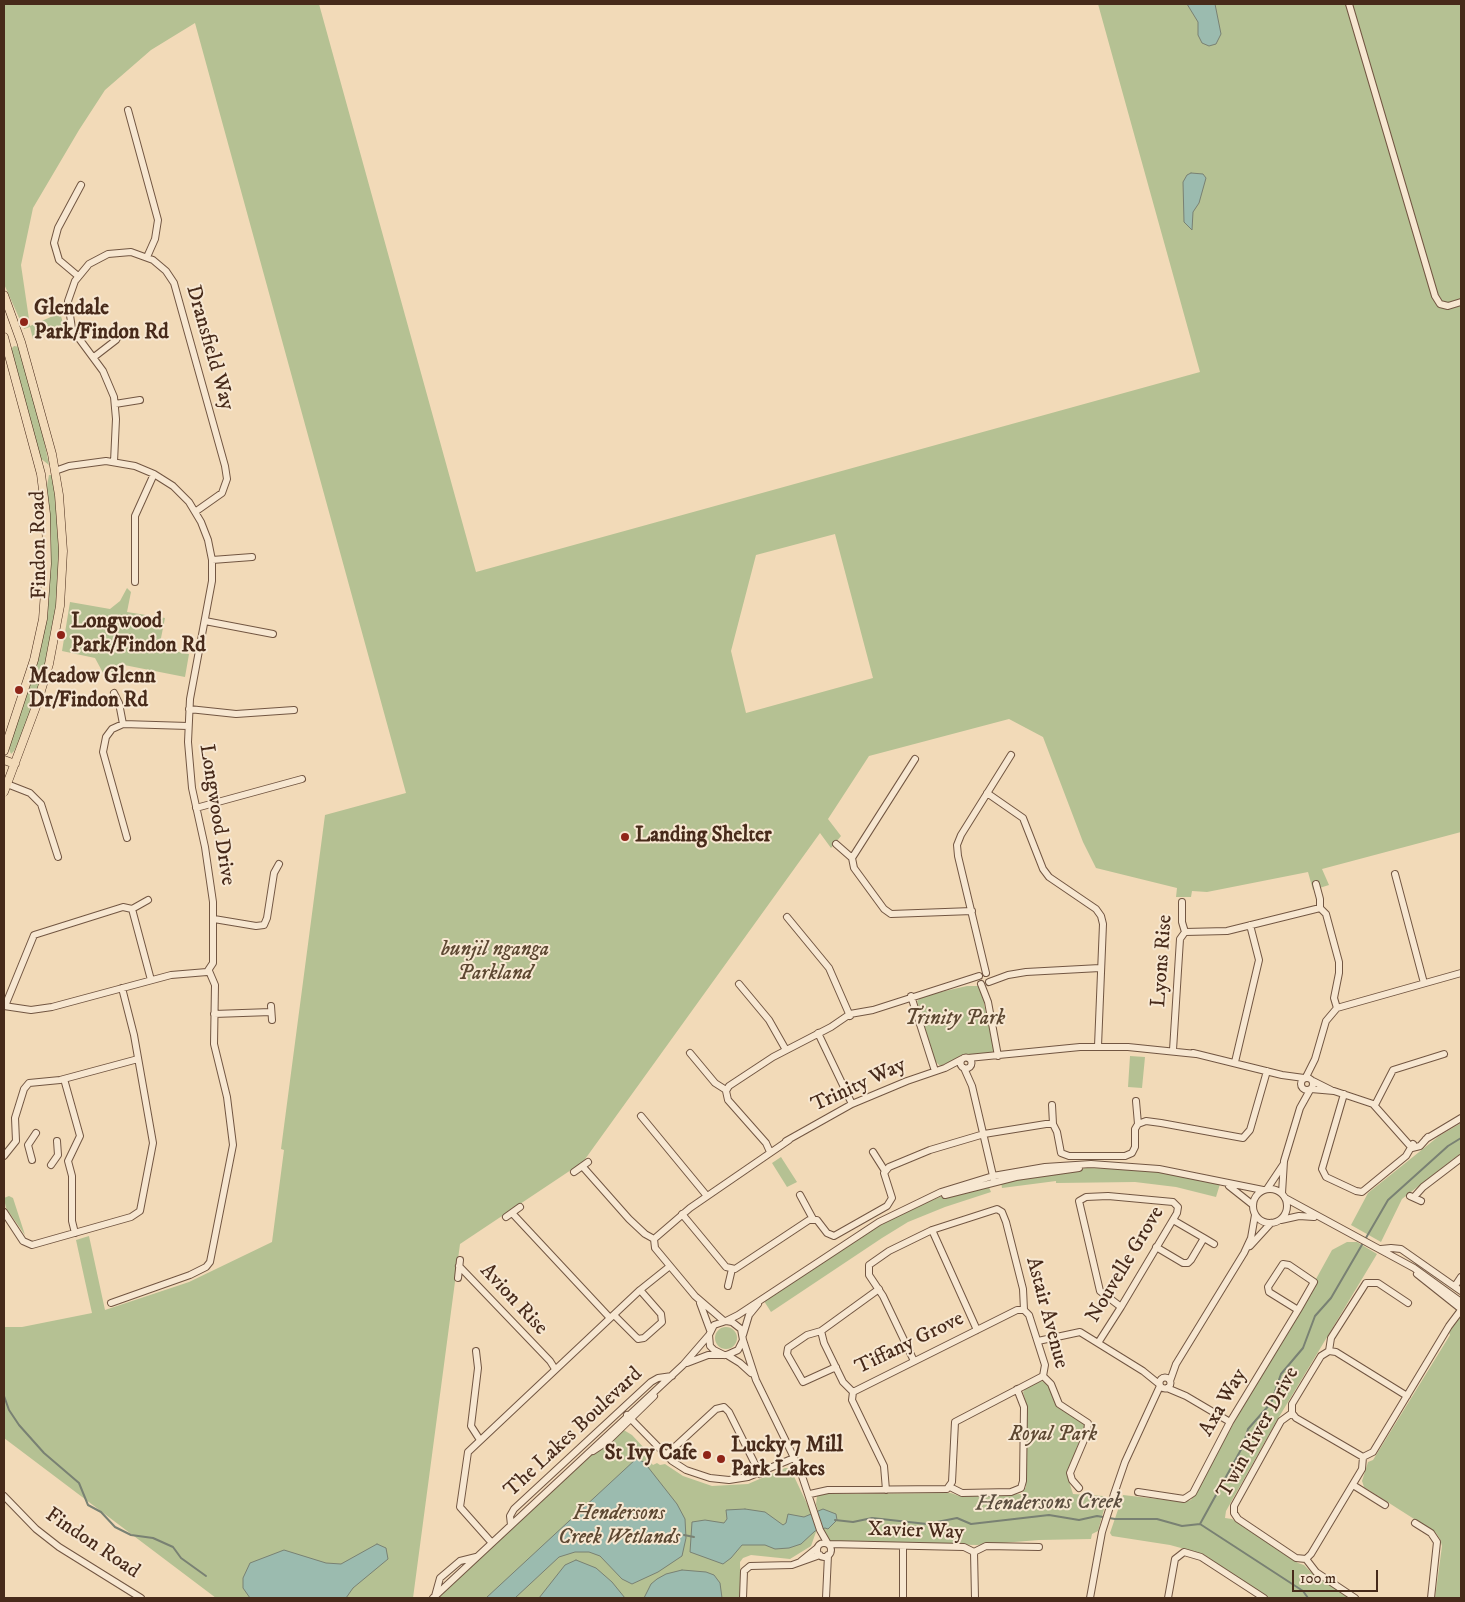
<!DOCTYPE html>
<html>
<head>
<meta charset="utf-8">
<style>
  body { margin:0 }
  #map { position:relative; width:1465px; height:1602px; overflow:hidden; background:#f2dab8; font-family:"IM FELL DW Pica",serif }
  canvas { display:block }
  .frame { position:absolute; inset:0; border:5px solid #472a1a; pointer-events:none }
  .scale { position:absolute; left:1292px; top:1570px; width:86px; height:22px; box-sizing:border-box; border:2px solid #472a1a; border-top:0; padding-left:6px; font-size:15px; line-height:18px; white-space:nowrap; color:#472a1a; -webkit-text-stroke:4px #f7e7d1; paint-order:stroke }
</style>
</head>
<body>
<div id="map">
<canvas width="1465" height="1602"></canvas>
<div class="frame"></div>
<div class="scale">100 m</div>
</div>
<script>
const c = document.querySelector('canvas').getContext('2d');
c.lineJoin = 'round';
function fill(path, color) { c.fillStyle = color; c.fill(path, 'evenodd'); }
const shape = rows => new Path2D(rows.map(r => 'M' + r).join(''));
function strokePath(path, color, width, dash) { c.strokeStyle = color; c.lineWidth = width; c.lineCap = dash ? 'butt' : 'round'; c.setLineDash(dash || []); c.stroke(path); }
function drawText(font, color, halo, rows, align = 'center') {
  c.font = font + ' "IM FELL DW Pica",serif'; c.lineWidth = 4; c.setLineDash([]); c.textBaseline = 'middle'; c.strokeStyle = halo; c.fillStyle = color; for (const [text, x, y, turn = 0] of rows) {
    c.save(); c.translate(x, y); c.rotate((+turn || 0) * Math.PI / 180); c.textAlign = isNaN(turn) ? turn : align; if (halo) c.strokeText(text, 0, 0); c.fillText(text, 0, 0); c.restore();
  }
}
fill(shape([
  [4,4,319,4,476,572,1200,372,1098,4,1461,4,1461,832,1322,869,1329,885,1313,890,1308,872,1207,892,1192,891,1191,897,1176,897,1177,888,1096,868,1083,842,1043,737,1009,719,869,756,828,819,841,836,831,848,820,833,583,1162,460,1244,413,1598,216,1598,4,1438,4,1327,22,1327,92,1313,76,1240,89,1236,105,1310,189,1282,272,1242,284,1150,281,1149,325,815,406,793,195,23,151,50,105,90,79,130,33,208,21,265,30,326,60,313,64,326,33,339,30,327,24,329,4,284],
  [835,534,873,678,746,713,731,651,756,555],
  [14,346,20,347,36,401,49,465,40,458,10,350],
  [49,475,52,475,58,503,61,577,54,635,30,718,14,751,11,754,8,746,44,620,46,491],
  [127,588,131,592,127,612,165,618,159,648,189,654,185,677,119,664,115,682,109,684,95,658,62,651,70,602,110,609,120,601],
  [967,986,980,986,985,1000,984,1004,994,1050,991,1054,963,1056,940,1066,935,1061,917,1001,923,996],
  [1130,1056,1145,1057,1142,1088,1128,1087],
  [1461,1123,1461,1153,1402,1199,1381,1242,1351,1225,1368,1193,1439,1136],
  [781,1157,797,1182,787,1187,772,1163],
  [1087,1168,1149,1170,1220,1184,1216,1197,1176,1187,1135,1182,1056,1183,1056,1181,1002,1188,1001,1182],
  [988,1185,991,1192,945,1207,908,1222,882,1238,771,1312,764,1301,856,1239,904,1212,940,1197],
  [9,1196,13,1198,25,1235,6,1208,4,1198],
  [1347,1242,1357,1242,1377,1254,1276,1422,1226,1511,1225,1518,1232,1519,1298,1563,1304,1565,1311,1572,1350,1598,1269,1598,1203,1554,1170,1545,1112,1536,1110,1533,1123,1495,1184,1502,1191,1500,1241,1410,1316,1286,1316,1279,1332,1250],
  [1461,1316,1461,1598,1435,1598,1442,1546,1440,1539,1436,1533,1364,1487,1362,1481,1368,1462,1373,1460,1450,1335,1449,1332],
  '715 1338a11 11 0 1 1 22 0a11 11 0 1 1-22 0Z',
  [1042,1381,1048,1385,1058,1407,1081,1420,1085,1425,1067,1475,1073,1494,1103,1496,1106,1502,1098,1531,1092,1534,1091,1539,1039,1540,977,1545,831,1542,825,1537,816,1504,817,1496,820,1494,951,1493,959,1496,975,1496,1021,1494,1026,1487,1027,1406,1023,1392,1027,1387],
  [622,1429,632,1435,644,1448,641,1452,653,1465,657,1463,660,1465,665,1464,683,1476,712,1486,748,1484,785,1468,790,1468,810,1510,816,1532,811,1546,790,1559,751,1555,743,1558,740,1562,741,1598,437,1598,581,1464]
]), '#b5c193');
const water = shape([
  [1187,4,1215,4,1221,34,1216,44,1209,46,1202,43,1198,35,1198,22,1187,4],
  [1191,173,1203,174,1206,178,1199,203,1193,212,1192,230,1184,222,1183,182,1187,175,1191,173],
  [636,1459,644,1462,677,1504,685,1519,686,1538,682,1556,658,1572,632,1584,622,1579,600,1556,589,1552,575,1552,559,1557,515,1598,486,1598,636,1459],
  [745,1509,765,1512,783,1525,786,1523,788,1514,804,1517,823,1509,836,1514,837,1520,828,1529,825,1528,815,1531,801,1544,789,1548,775,1549,765,1545,742,1545,731,1558,723,1564,690,1552,692,1522,705,1520,724,1523,727,1519,726,1510,745,1509],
  [377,1544,386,1548,388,1559,353,1588,346,1598,250,1598,243,1588,243,1578,250,1563,284,1550,326,1563,341,1564,377,1544],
  [576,1560,596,1568,612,1582,625,1598,539,1598,565,1565,576,1560],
  [682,1570,706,1572,714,1575,720,1583,722,1598,644,1598,651,1584,657,1579,666,1574,682,1570]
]);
fill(water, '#9bbbaf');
strokePath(water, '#798173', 1);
strokePath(shape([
  [4,1396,9,1410,19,1425,44,1453,79,1483,88,1505,101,1512,115,1527,131,1535,153,1538,173,1547,181,1558,206,1576],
  [835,1520,853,1522,872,1518,927,1524,957,1518,971,1524,1049,1515,1079,1520,1097,1516,1115,1519,1157,1519,1182,1526,1200,1524,1243,1446,1248,1429,1271,1403,1281,1374,1303,1348,1315,1316,1331,1298,1388,1200,1448,1146,1461,1138],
  [1200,1524,1303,1591,1308,1598],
  [684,1535,694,1537]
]), '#798173', 2);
const minor = shape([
  [1349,4,1435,296,1440,304,1448,306,1461,302],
  [128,110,158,220,155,239,147,257],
  [78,276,59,260,54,243,58,228,81,185],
  [94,357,116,340,121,331],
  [115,404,140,400],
  [114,462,116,419,114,397,103,371,72,329,68,301,75,281,89,264,108,254,131,252,153,260,166,271,174,283,225,466,227,479,222,493,195,512],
  [212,560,252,557],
  [135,582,135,516,154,474],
  [205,621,273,634],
  [114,693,119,703,123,724],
  [189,709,236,714,294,710],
  [7,784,30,793,41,804,58,857],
  [987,793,1023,818,1043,869,1049,877,1096,909,1101,916,1103,924,1098,1046],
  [196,808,302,779],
  [127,838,103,752,106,737,112,729,123,724,188,726],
  [836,844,852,858,854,868,884,909,891,914,972,911],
  [852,858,915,759],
  [1395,874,1424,983],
  [1316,884,1320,899,1320,908,1326,914,1339,962,1339,973,1334,998,1337,1008],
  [132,909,151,980],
  [787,917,829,968,850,1016],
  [214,919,256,926,264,925,267,918,274,873,279,864],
  [1185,932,1227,931,1320,908],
  [986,973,958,856,957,845,961,835,1011,755],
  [989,982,1008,975,1026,972,1100,968],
  [739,984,769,1020,786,1050],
  [981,984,988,1002,998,1056],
  [911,996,935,1071],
  [4,1006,31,1010,52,1007,171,975,207,972,213,963,213,902,205,847,192,788,188,742,190,699,212,581,212,560,208,540,201,522,189,502,173,486,154,474,135,466,106,461,69,466,55,471],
  [5,1006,34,935,123,907,132,909,148,900],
  [271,1006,272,1020],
  [214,1014,271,1012],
  [818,1033,852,1104],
  [1173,1050,1180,939,1185,932,1182,922,1182,902],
  [690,1053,715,1083,726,1090],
  [1193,1053,1282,1075,1304,1078],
  '960.5 1063a5.5 5.5 0 1 1 11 0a5.5 5.5 0 1 1-11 0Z',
  [968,1058,1080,1047,1128,1047,1196,1054],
  [1235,1062,1259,960,1250,925],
  [964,1068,972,1086,994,1180],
  [1306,1077,1315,1059,1326,1021,1337,1008,1461,973],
  '1301 1084a6 6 0 1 1 12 0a6 6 0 1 1-12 0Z',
  [64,1079,80,1136,68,1161,72,1176,72,1221,75,1233],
  [1313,1081,1331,1090],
  [1311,1089,1334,1091,1373,1104,1412,1148,1420,1146,1428,1137],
  [1344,1094,1322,1169,1326,1177,1356,1191,1362,1192,1406,1156,1413,1144],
  [1052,1105,1053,1124,1057,1132,1061,1153,1069,1156,1125,1156,1132,1153,1135,1147,1135,1129,1138,1124,1136,1101],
  [1375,1105,1393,1070,1444,1054],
  [641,1116,707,1196],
  [1138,1124,1146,1121,1161,1123,1243,1138,1250,1130,1267,1071],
  [1426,1139,1461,1118],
  [786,1141,852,1104,907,1081,945,1068,962,1059],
  [770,1152,766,1143,728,1100,726,1091,729,1086,773,1057,831,1027,850,1014,873,1010,979,976],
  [873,1152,885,1171],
  [4,1156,16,1141,15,1118,24,1089,29,1083,60,1080,138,1059],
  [32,1160,28,1145,36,1133],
  [51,1165,58,1155,57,1141],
  [583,1167,629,1219,645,1234,654,1239],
  [574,1172,588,1162],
  [1229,1186,1253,1205],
  '1253 1206a17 17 0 1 1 34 0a17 17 0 1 1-34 0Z',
  [1267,1189,1283,1165],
  [1282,1193,1284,1161,1300,1108,1310,1090],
  [800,1195,813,1219],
  [945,1195,1016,1177,1079,1168],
  [1410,1196,1421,1201],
  [1414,1197,1423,1187,1461,1158],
  [1285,1198,1414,1268,1461,1302],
  [4,1212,23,1241,32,1245,131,1217,140,1211,153,1143,134,1035,122,988],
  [512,1213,610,1318],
  [682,1214,726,1267,735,1269,809,1220,817,1220,827,1233,834,1236,887,1206,892,1198,884,1173,889,1167,930,1150,984,1134,1046,1124,1053,1124],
  [506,1217,520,1207],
  [1281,1220,1299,1216,1314,1217],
  [932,1230,977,1330],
  [1204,1238,1214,1244],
  [1250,1246,1271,1223],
  [1156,1247,1183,1263,1188,1263,1191,1260,1204,1238,1173,1220],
  [1381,1249,1391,1248,1401,1249,1461,1291],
  [459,1266,550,1361,555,1369],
  [1417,1274,1461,1309],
  [458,1278,460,1260],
  [728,1286,732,1269],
  [1455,1286,1461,1277],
  [111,1303,190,1275,206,1267,210,1262,233,1145,227,1097,214,1044,215,985,209,971],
  [700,1303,710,1330],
  [614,1315,638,1339,644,1338,662,1322,661,1314,640,1290],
  [724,1321,695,1296,655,1248,654,1239,690,1208,789,1140],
  [726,1321,738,1315,879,1222,941,1192,993,1176,1045,1167,1091,1164,1159,1169,1263,1190],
  [821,1331,807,1335,788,1348,787,1354,803,1382,836,1367],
  [743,1335,749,1315,758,1304],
  [743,1340,756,1380,800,1470,820,1530,828,1544],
  [1038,1341,1080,1332,1143,1371,1159,1384],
  [1098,1343,1121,1307,1177,1213,1178,1207,1173,1202,1108,1196,1086,1197,1079,1201,1100,1291,1121,1307],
  [476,1351,478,1368,471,1426,480,1440],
  [1329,1351,1331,1338,1366,1283,1378,1283,1408,1303],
  [1329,1351,1336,1352,1407,1396],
  [727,1355,740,1363,751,1373],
  [914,1361,883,1296,869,1275,869,1265,889,1251,932,1230,997,1209,1002,1212,1006,1222,1023,1289,1024,1310,1029,1315,1045,1365,1043,1376],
  [687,1363,708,1355,727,1355,738,1350,743,1340,741,1329,732,1322,726,1321,714,1325,709,1335,710,1346,714,1350,724,1355],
  [1043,1376,1051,1384,1059,1404,1088,1423,1087,1433,1070,1473,1072,1480,1079,1488],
  '1159.5 1383a5.5 5.5 0 1 1 11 0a5.5 5.5 0 1 1-11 0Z',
  [1170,1381,1176,1364,1244,1253,1251,1238,1255,1215],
  [1167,1388,1186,1396,1230,1422],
  [853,1392,843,1382,824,1343,821,1331,879,1289],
  [1292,1413,1281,1421,1234,1506,1234,1513,1238,1519,1296,1558,1306,1559,1316,1572,1355,1598],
  [1292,1413,1296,1418,1363,1457],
  [1292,1413,1292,1404,1321,1356,1329,1351],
  [627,1415,672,1461,686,1470,710,1478,729,1480,748,1477,794,1458],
  [593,1451,608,1441,654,1396],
  [665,1456,716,1409,724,1407,729,1412,760,1474],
  [1353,1485,1385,1505],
  [950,1487,962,1493,1011,1492,1021,1488,1023,1481,1024,1407,1017,1389],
  [886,1490,884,1466,852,1400,853,1392,1017,1310,1024,1310],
  [1138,1492,1184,1499,1193,1493,1230,1422,1298,1310,1314,1282,1289,1265,1283,1264,1268,1287,1269,1292,1298,1310],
  [810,1494,828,1490,947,1489,952,1482,955,1422,1043,1376],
  [4,1496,36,1529,59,1547,141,1598],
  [1415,1523,1431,1533,1437,1542,1431,1598],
  [511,1525,510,1516,514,1509,651,1382,658,1378,672,1376],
  [492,1543,460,1507,468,1452,640,1290,670,1266],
  '817 1550a7 7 0 1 1 14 0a7 7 0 1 1-14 0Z',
  [829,1544,964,1547,974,1552,986,1546,1039,1547],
  [974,1552,975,1598],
  [1306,1559,1311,1554,1362,1469,1363,1457,1373,1452,1449,1326,1461,1310],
  [801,1561,817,1548],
  [435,1596,440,1578,460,1561,476,1557],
  [433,1598,683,1365,709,1335],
  [743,1598,744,1571,750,1566,792,1565,820,1555],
  [826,1598,828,1555],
  [903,1598,903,1546],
  [1090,1598,1102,1532,1114,1494,1125,1462,1160,1386],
  [1168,1598,1175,1559,1184,1552,1201,1557,1264,1598]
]);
const major = shape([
  [4,295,21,342,52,454,59,495,63,551,60,606,49,664,37,704,4,792],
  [4,337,41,474,46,514,47,564,43,619,34,660,4,751],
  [4,760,15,764]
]);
strokePath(minor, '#725642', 8);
strokePath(major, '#472a1a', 9);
strokePath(minor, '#f7e7d1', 6);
strokePath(major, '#f2dab8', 8);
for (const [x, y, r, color] of [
  [24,322,5,"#8f2418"],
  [61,635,5,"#8f2418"],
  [19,690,5,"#8f2418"],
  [625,837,5,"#8f2418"],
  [707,1455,5,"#8f2418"],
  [721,1459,5,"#8f2418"]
]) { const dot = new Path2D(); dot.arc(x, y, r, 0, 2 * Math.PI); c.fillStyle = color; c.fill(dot); strokePath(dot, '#f7e7d1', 2); }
drawText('bold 21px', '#472a1a', '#f7e7d1', [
  ["Glendale",34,310],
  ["Park/Findon Rd",34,334],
  ["Longwood",71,623],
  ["Park/Findon Rd",71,647],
  ["Meadow Glenn",29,678],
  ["Dr/Findon Rd",29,702],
  ["Landing Shelter",635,837],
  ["Lucky 7 Mill",731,1447],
  ["Park Lakes",731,1471],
  ["St Ivy Cafe",697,1455,"right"]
], 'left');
drawText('21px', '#472a1a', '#f7e7d1', [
  ["Dransfield Way",209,348,74],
  ["Findon Road",40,545,-91],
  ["Longwood Drive",216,815,81],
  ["Lyons Rise",1163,961,-86],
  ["Trinity Way",859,1086,-25],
  ["Nouvelle Grove",1126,1265,-59],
  ["Avion Rise",513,1300,47],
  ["Astair Avenue",1046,1313,75],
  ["Tiffany Grove",910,1344,-26],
  ["Axa Way",1224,1403,-60],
  ["The Lakes Boulevard",574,1433,-43],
  ["Twin River Drive",1259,1433,-61],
  ["Xavier Way",916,1532,2],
  ["Findon Road",92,1544,34]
]);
drawText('italic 21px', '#5d4832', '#f7e7d1', [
  ["bunjil nganga",495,951],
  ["Parkland",495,975],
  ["Trinity Park",955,1020],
  ["Royal Park",1053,1436],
  ["Hendersons",619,1515],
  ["Creek Wetlands",619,1539]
]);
drawText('italic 22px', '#5c4e3f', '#f7e7d1', [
  ["Hendersons Creek",1049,1504,-1]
]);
</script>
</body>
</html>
